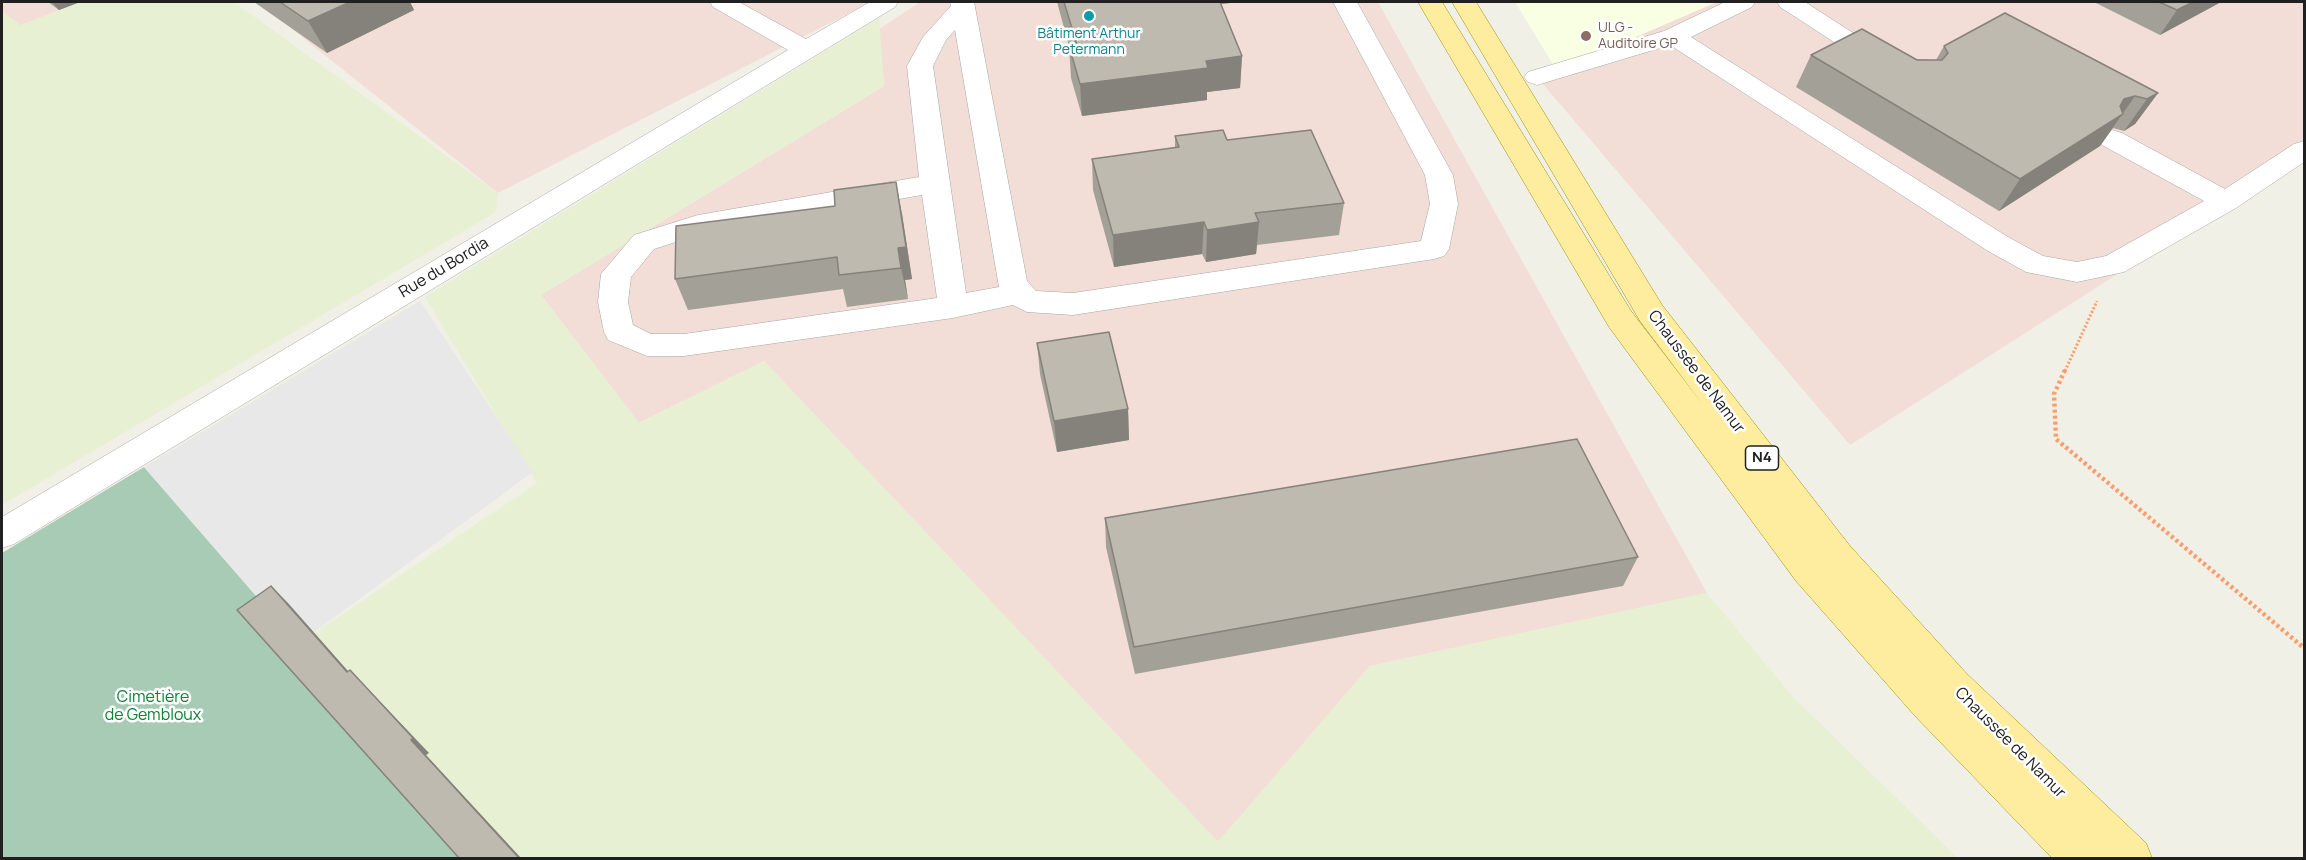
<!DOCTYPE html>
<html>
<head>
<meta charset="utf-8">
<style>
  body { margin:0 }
  #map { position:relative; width:2306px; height:860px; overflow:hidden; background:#f1f0e7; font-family:Manrope,sans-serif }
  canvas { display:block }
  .frame { position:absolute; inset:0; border:3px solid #202020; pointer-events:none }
</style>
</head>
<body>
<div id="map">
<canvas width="2306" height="860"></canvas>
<div class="frame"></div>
</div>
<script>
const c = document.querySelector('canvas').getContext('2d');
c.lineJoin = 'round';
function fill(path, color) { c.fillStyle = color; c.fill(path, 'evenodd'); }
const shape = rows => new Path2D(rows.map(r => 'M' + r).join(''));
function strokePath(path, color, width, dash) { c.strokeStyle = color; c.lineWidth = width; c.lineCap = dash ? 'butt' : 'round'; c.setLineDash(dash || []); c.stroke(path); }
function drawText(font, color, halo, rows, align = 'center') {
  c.font = font + ' Manrope,sans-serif'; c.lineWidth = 5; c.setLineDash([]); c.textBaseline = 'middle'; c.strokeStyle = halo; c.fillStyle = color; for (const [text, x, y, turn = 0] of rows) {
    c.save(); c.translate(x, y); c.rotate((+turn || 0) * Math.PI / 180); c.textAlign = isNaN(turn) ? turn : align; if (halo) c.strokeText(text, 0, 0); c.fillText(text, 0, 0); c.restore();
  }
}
fill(shape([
  [2,2,80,2,20,26,2,11],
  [258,2,871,2,498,193],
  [920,2,1378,2,1707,593,1370,666,1218,842,764,361,639,423,541,295,884,86,879,29],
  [1709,2,2304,2,2304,155,1850,445,1537,77]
]), '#f2ded6');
fill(shape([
  [1515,2,1717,2,1557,71]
]), '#f8ffe2');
fill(shape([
  [80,2,234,2,498,193,496,212,2,505,2,11,20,25],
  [879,18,884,86,541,295,639,423,764,361,1218,842,1370,666,1707,593,1792,696,1958,858,484,858,298,644,537,483,425,297]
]), '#e7f0d2');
fill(shape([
  [144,467,484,858,2,858,2,553]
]), '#a7cbb5');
fill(shape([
  [420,301,533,472,298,644,144,467]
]), '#e8e8e8');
const minor = shape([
  [710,2,739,2,806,39,870,2,898,2,895,7,14,544,2,548,2,517,788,50,713,7,710,2],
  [950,2,974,2,1027,281,1036,291,1073,293,1421,241,1430,204,1425,175,1333,2,1357,2,1453,175,1458,204,1449,249,1444,256,1434,259,1073,315,1027,312,1013,305,953,318,684,356,647,356,608,340,604,332,598,302,601,274,634,235,698,215,919,177,907,66,923,37,951,6,950,2],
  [955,30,999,287,966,293,933,66,946,40,955,30],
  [922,195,937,298,684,334,651,334,633,325,628,302,631,277,654,249,701,234,922,195],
  [1725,2,1755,2,1752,7,1691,37,2008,237,2043,256,2077,262,2106,256,2204,201,2102,145,2099,139,2102,133,2112,130,2122,133,2225,189,2294,144,2304,141,2304,162,2236,208,2124,272,2077,282,2026,272,1988,251,1670,45,1537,85,1528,82,1524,77,1528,72,1664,31,1725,2],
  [1777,2,1805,2,1892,58,1896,63,1892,68,1883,71,1874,68,1780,7,1777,2]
]);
const major = shape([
  [1418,2,1442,2,1631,311,1704,406,1640,321,1452,2,1476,2,1662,305,1850,546,1967,674,2146,843,2152,858,2052,858,1916,717,1796,581,1609,327,1418,2]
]);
strokePath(minor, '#a7a7a7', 1);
strokePath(major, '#9d8e00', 1);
strokePath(shape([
  [2065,371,2097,301]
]), '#fe9d6b', 3, [2, 2]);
strokePath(shape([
  [2065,370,2054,394,2056,439,2304,648]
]), '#fe9d6b', 4.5, [3, 3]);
fill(minor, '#fff');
fill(major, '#feec9f');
fill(shape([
  [48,2,80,2,59,10],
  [254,2,410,2,414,10,327,53],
  [1057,2,1241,2,1221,4,1242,56,1240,88,1207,92,1207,100,1082,116,1071,78,1069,46],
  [2094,2,2221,2,2160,35],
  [1944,46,2158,93,2135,124,2124,131,2113,128,2100,146,1999,211,1796,87,1811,55,1936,60],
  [1175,136,1227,140,1344,203,1339,235,1257,245,1256,254,1206,262,1202,254,1114,267,1093,190,1092,159,1175,148],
  [902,214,912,279,905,280,908,299,847,307,843,289,688,310,675,279],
  [1037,343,1128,409,1129,440,1057,452,1040,374],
  [1105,518,1638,557,1623,586,1135,674,1106,547]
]), '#a3a097');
fill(shape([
  [52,2,80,2,59,10],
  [350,2,410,2,414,10,327,53,308,21],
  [1207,2,1241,2,1207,5],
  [2193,2,2221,2,2160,35,2177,10],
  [1242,56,1240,88,1207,92,1207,100,1082,116,1080,84,1206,61],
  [2158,93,2135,124,2124,131,2147,99],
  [2135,96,2100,146,1999,211,2020,179,2124,99],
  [896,182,902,214,912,279,905,280,908,299,901,268,898,248],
  [1204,222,1202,254,1114,267,1113,235],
  [1259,222,1256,254,1206,262,1207,230],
  [1128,409,1129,440,1057,452,1054,421],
  [271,586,288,603,363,688,347,672],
  [350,670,429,753,426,755,521,858,519,858,411,740]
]), '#85827b');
const building = shape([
  [280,2,350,2,308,21,280,2],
  [1064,2,1220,2,1242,56,1206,61,1208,68,1080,84,1069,46,1077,45,1064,2],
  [2159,2,2193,2,2177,10,2159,2],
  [2005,13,2158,93,2147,99,2135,96,2124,99,2120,106,2123,114,2020,179,1811,55,1862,29,1917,60,1942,60,1948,53,1944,46,2005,13],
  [1223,130,1227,140,1311,130,1344,203,1255,213,1259,222,1207,230,1204,222,1113,235,1092,159,1179,147,1175,136,1223,130],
  [896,182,906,247,898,248,901,268,839,275,837,257,675,279,676,226,835,206,834,190,896,182],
  [1109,332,1128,409,1054,421,1037,343,1109,332],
  [1577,439,1638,557,1134,647,1105,518,1577,439],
  [271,586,347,672,350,670,413,738,411,740,519,858,459,858,237,610,271,586]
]);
fill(building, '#bebab0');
strokePath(building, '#85827b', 1.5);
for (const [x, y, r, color] of [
  [1089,16,6,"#0f9aa8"],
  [1586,36,6,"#8d6e63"]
]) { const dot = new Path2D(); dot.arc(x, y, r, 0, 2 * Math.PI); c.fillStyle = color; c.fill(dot); strokePath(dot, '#fff', 2); }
drawText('14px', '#785e54', '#fff', [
  ["ULG -",1598,28],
  ["Auditoire GP",1598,44]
], 'left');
drawText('14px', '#0d838f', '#fff', [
  ["Bâtiment Arthur",1089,34],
  ["Petermann",1089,50]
]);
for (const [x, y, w] of [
  [1762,458,33]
]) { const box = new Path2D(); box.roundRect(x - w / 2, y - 12, w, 24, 4.5); c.fillStyle = '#fff'; c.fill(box); strokePath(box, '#202020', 1.5); }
drawText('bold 15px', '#202020', null, [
  ["N4",1762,458]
]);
drawText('16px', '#202020', '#fff', [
  ["Rue du Bordia",444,268,-31],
  ["Chaussée de Namur",1696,372,53],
  ["Chaussée de Namur",2010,743,45]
]);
drawText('16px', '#098430', '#fff', [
  ["Cimetière",153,698],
  ["de Gembloux",153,716]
]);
</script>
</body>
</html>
